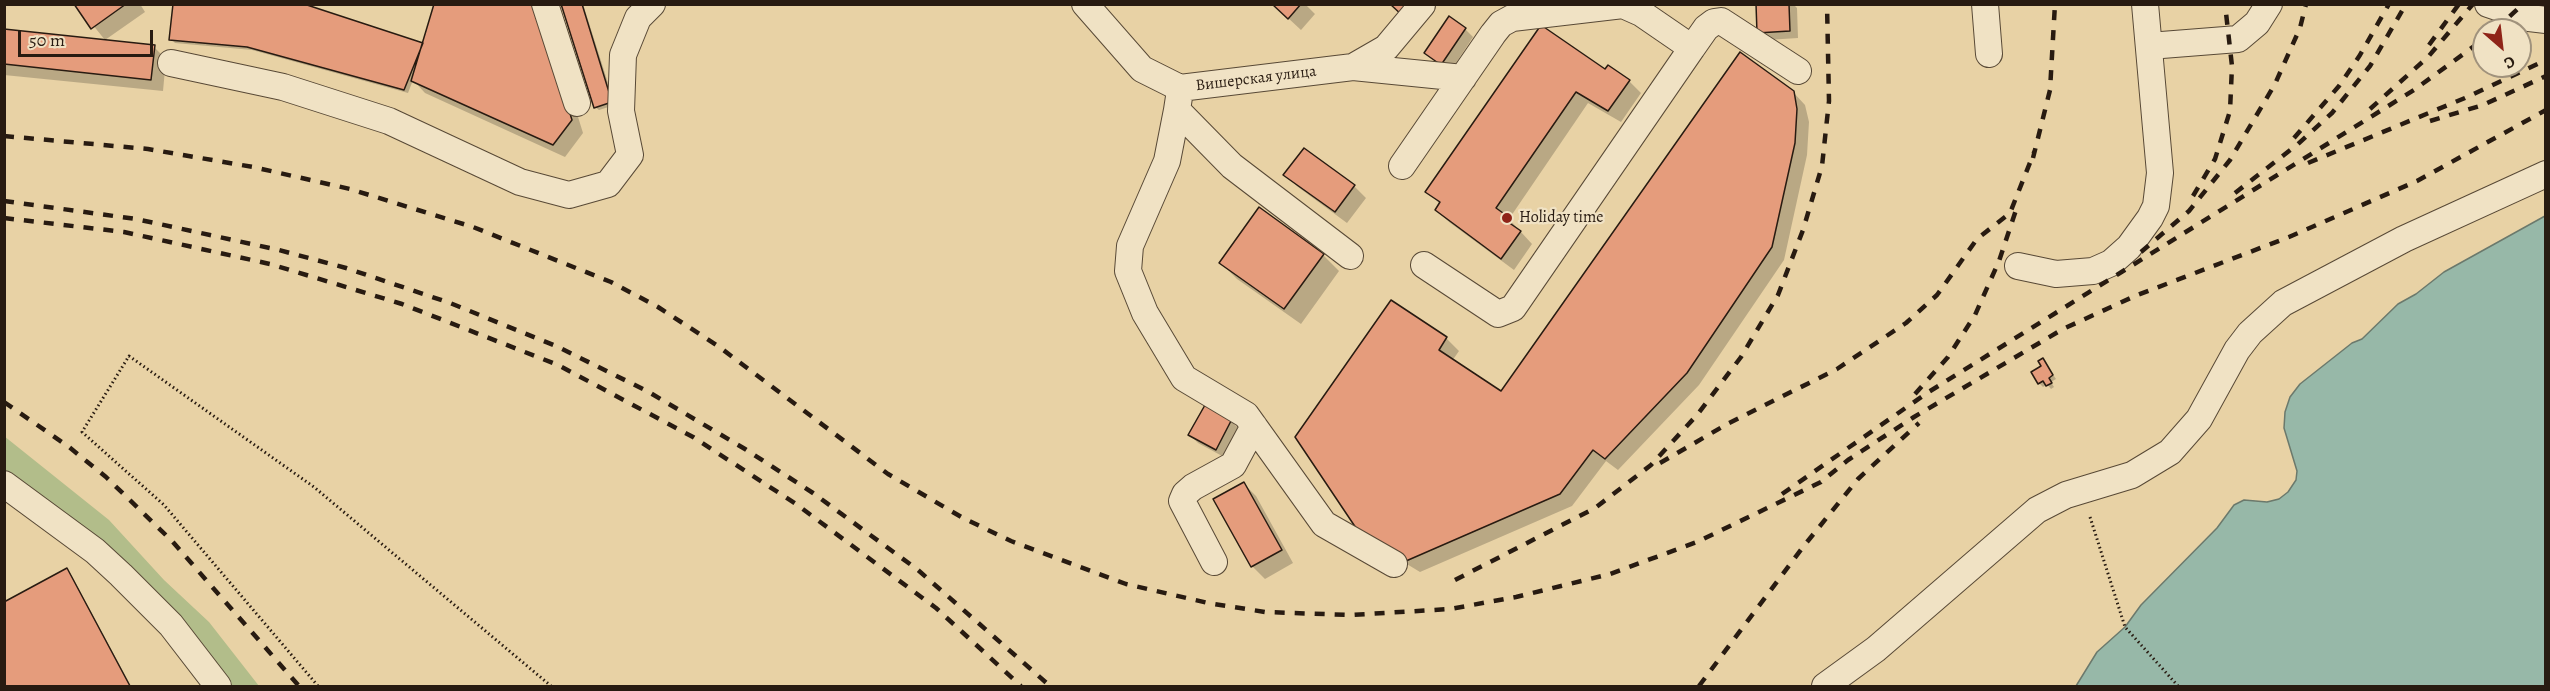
<!DOCTYPE html>
<html>
<head>
<meta charset="utf-8">
<style>
  body { margin:0 }
  #map { position:relative; width:2550px; height:691px; overflow:hidden; background:#e8d2a5; font-family:Alegreya,serif }
  canvas { display:block }
  .frame { position:absolute; inset:0; border:6px solid #281b11; pointer-events:none }
  .north { position:absolute; left:2472px; top:18px; width:60px; height:60px; box-sizing:border-box; background:#f0e2c4; border:2px solid #a0927c; border-radius:50%; rotate:152deg; font-size:16px; font-weight:700; line-height:24px; text-align:center; color:#281b11 }
  .north::after { content:''; display:block; margin:auto; width:21px; height:27px; background:#8f2418; clip-path:polygon(50% 0,100% 100%,50% 72%,0 100%) }
  .scale { position:absolute; left:18px; top:30px; width:135px; height:27px; box-sizing:border-box; border:3px solid #281b11; border-top:0; padding-left:8px; font-size:18px; line-height:21px; white-space:nowrap; color:#281b11; -webkit-text-stroke:4px #f0e2c4; paint-order:stroke }
</style>
</head>
<body>
<div id="map">
<canvas width="2550" height="691"></canvas>
<div class="frame"></div>
<div class="north">С</div>
<div class="scale">50 m</div>
</div>
<script>
const c = document.querySelector('canvas').getContext('2d');
c.lineJoin = 'round';
function fill(path, color) { c.fillStyle = color; c.fill(path, 'evenodd'); }
const shape = rows => new Path2D(rows.map(r => 'M' + r).join(''));
function strokePath(path, color, width, dash) { c.strokeStyle = color; c.lineWidth = width; c.lineCap = dash ? 'butt' : 'round'; c.setLineDash(dash || []); c.stroke(path); }
function drawText(font, color, halo, rows, align = 'center') {
  c.font = font + ' Alegreya,serif'; c.lineWidth = 4.5; c.setLineDash([]); c.textBaseline = 'middle'; c.strokeStyle = halo; c.fillStyle = color; for (const [text, x, y, turn = 0] of rows) {
    c.save(); c.translate(x, y); c.rotate((+turn || 0) * Math.PI / 180); c.textAlign = isNaN(turn) ? turn : align; if (halo) c.strokeText(text, 0, 0); c.fillText(text, 0, 0); c.restore();
  }
}
fill(shape([
  [4,436,109,520,164,580,209,622,259,686,227,686,5,474]
]), '#b2bd8a');
const water = shape([
  [2545,216,2545,686,2076,686,2097,652,2125,627,2141,605,2217,528,2234,505,2244,500,2267,502,2279,499,2288,492,2296,480,2297,471,2284,428,2285,412,2290,397,2300,384,2352,343,2362,339,2398,304,2416,294,2444,272,2545,216]
]);
fill(water, '#97b8a8');
strokePath(water, '#6b796c', 1.5);
fill(shape([
  [76,4,140,4,145,12,105,40],
  [543,4,583,133,565,157,425,93,413,80,408,93,252,50,175,43,171,39,424,45],
  [563,4,583,4,615,105,599,110,595,107],
  [1273,4,1305,4,1315,14,1301,30],
  [1758,4,1793,4,1797,8,1798,38,1767,40,1759,32],
  [1465,29,1473,37,1450,72,1426,53],
  [4,31,154,47,166,59,163,91,4,75],
  [1605,71,1629,81,1641,93,1621,122,1588,103,1509,219,1532,244,1514,270,1449,222,1436,210,1440,204,1427,191],
  [1793,92,1805,105,1809,122,1807,155,1784,260,1699,385,1618,470,1606,461,1572,506,1420,572,1372,543,1392,302,1446,338,1459,351,1452,361,1502,394],
  [1285,175,1354,186,1366,198,1347,223,1298,187],
  [1323,255,1339,271,1301,324,1237,279,1221,263],
  [2043,360,2056,379,2051,382,2054,387,2051,389,2047,384,2043,387,2039,383],
  [1231,421,1239,429,1224,457,1198,443,1190,435],
  [1244,484,1256,496,1293,563,1265,579,1253,567,1215,499],
  [67,569,70,573,131,686,4,686,4,604]
]), '#0003');
const building = shape([
  [74,4,126,4,91,29,74,4],
  [173,4,304,4,423,43,404,90,247,47,169,40,173,4],
  [434,4,536,4,572,120,553,145,411,81,434,4],
  [561,4,582,4,612,102,594,108,561,4],
  [1272,4,1301,4,1288,19,1272,4],
  [1390,4,1412,4,1403,16,1390,4],
  [1756,4,1789,4,1790,31,1757,33,1756,4],
  [1449,16,1466,28,1441,65,1424,53,1449,16],
  [1541,25,1605,69,1608,65,1630,80,1608,111,1576,92,1496,208,1510,218,1508,222,1521,231,1501,259,1435,210,1440,202,1425,192,1541,25],
  [4,29,155,45,151,80,4,64,4,29],
  [1740,52,1794,91,1797,109,1795,143,1772,247,1687,373,1605,459,1593,450,1560,494,1406,561,1358,531,1295,437,1391,300,1447,337,1439,350,1501,391,1740,52],
  [1304,148,1355,185,1335,212,1283,175,1304,148],
  [1259,207,1324,254,1284,309,1219,263,1259,207],
  [2043,358,2053,375,2049,378,2052,383,2046,386,2043,381,2038,384,2031,372,2041,366,2038,361,2043,358],
  [1205,405,1232,419,1216,450,1188,435,1205,405],
  [1244,482,1282,550,1251,567,1213,499,1244,482],
  [67,568,130,686,4,686,4,602,67,568]
]);
fill(building, '#e59c7c');
strokePath(building, '#281b11', 1.5);
const minor = shape([
  [545,4,577,103],
  [1085,4,1142,69,1180,88,1353,67,1463,78],
  [1985,4,1989,54],
  [2488,4,2529,18,2546,20],
  [2149,46,2238,39,2257,23,2269,4],
  [1692,48,1706,28,1714,22,1721,21,1798,71],
  [171,63,283,87,389,121,520,182,569,195,608,184,630,155,621,111,623,55,638,18,652,4],
  [1353,67,1386,48,1422,5],
  [1179,97,1177,110,1232,166,1350,256],
  [1177,110,1167,161,1130,246,1128,271,1145,313,1184,378,1246,415,1324,524,1394,564],
  [1402,166,1493,34,1501,24,1512,18,1623,5,1641,13,1692,48,1513,308,1498,314,1424,265],
  [2018,266,2056,274,2093,271,2111,263,2129,247,2150,218,2156,206,2160,173,2145,4],
  [4,484,95,551,121,575,171,625,218,686],
  [1214,562,1182,501,1185,494,1193,487,1233,465,1254,426],
  [1825,686,1876,649,2037,510,2066,495,2132,475,2170,452,2199,419,2237,350,2250,333,2283,303,2404,239,2546,174]
]);
strokePath(minor, '#584936', 28);
strokePath(shape([
  [2090,517,2125,627,2178,686],
  [318,686,164,505,82,432,129,356,314,487,551,686]
]), '#281b11', 3, [1.5, 3]);
strokePath(minor, '#f0e2c4', 26);
strokePath(shape([
  [2495,30,2523,4],
  [2429,45,2459,4],
  [2370,109,2428,57,2473,4],
  [2430,121,2483,105,2546,76],
  [4,136,148,149,253,167,350,189,473,227,611,282,658,307,718,346,888,474,963,518,1011,541,1126,584,1208,603,1265,612,1351,615,1450,609,1516,597,1610,574,1697,542,1821,482,1848,460,1914,417,2063,329,2135,296,2289,237,2417,181,2546,110],
  [2294,138,2339,86,2360,55,2389,4],
  [2033,158,2050,90,2055,4],
  [2308,163,2465,98,2546,60],
  [2235,193,2298,144,2332,113,2370,66,2406,4],
  [2193,196,2215,159,2230,111,2232,66,2225,4],
  [4,201,136,219,279,250,346,268,450,303,556,346,647,391,745,449,813,493,918,570,1050,686],
  [4,218,124,232,270,264,402,304,558,365,693,437,796,504,936,608,1021,686],
  [2141,252,2189,211,2230,160,2275,84,2300,28,2306,4],
  [1915,394,1948,357,1975,315,1999,261,2017,207],
  [4,402,69,447,106,477,172,541,299,686],
  [1660,463,1729,423,1837,369,1906,323,1937,295,1977,239,2010,213,2035,150],
  [1782,494,1927,393,2414,90,2484,39],
  [1455,580,1595,508,1651,465,1697,415,1741,357,1778,295,1803,230,1822,166,1829,101,1827,4],
  [1699,686,1803,547,1858,479,1919,423]
]), '#281b11', 4.5, [10, 10]);
for (const [x, y, r, color] of [
  [1507,218,6,"#8f2418"]
]) { const dot = new Path2D(); dot.arc(x, y, r, 0, 2 * Math.PI); c.fillStyle = color; c.fill(dot); strokePath(dot, '#f0e2c4', 2); }
drawText('16px', '#281b11', '#f0e2c4', [
  ["Вишерская улица",1256,79,-7]
]);
drawText('16px', '#281b11', '#f0e2c4', [
  ["Holiday time",1519,218]
], 'left');
</script>
</body>
</html>
